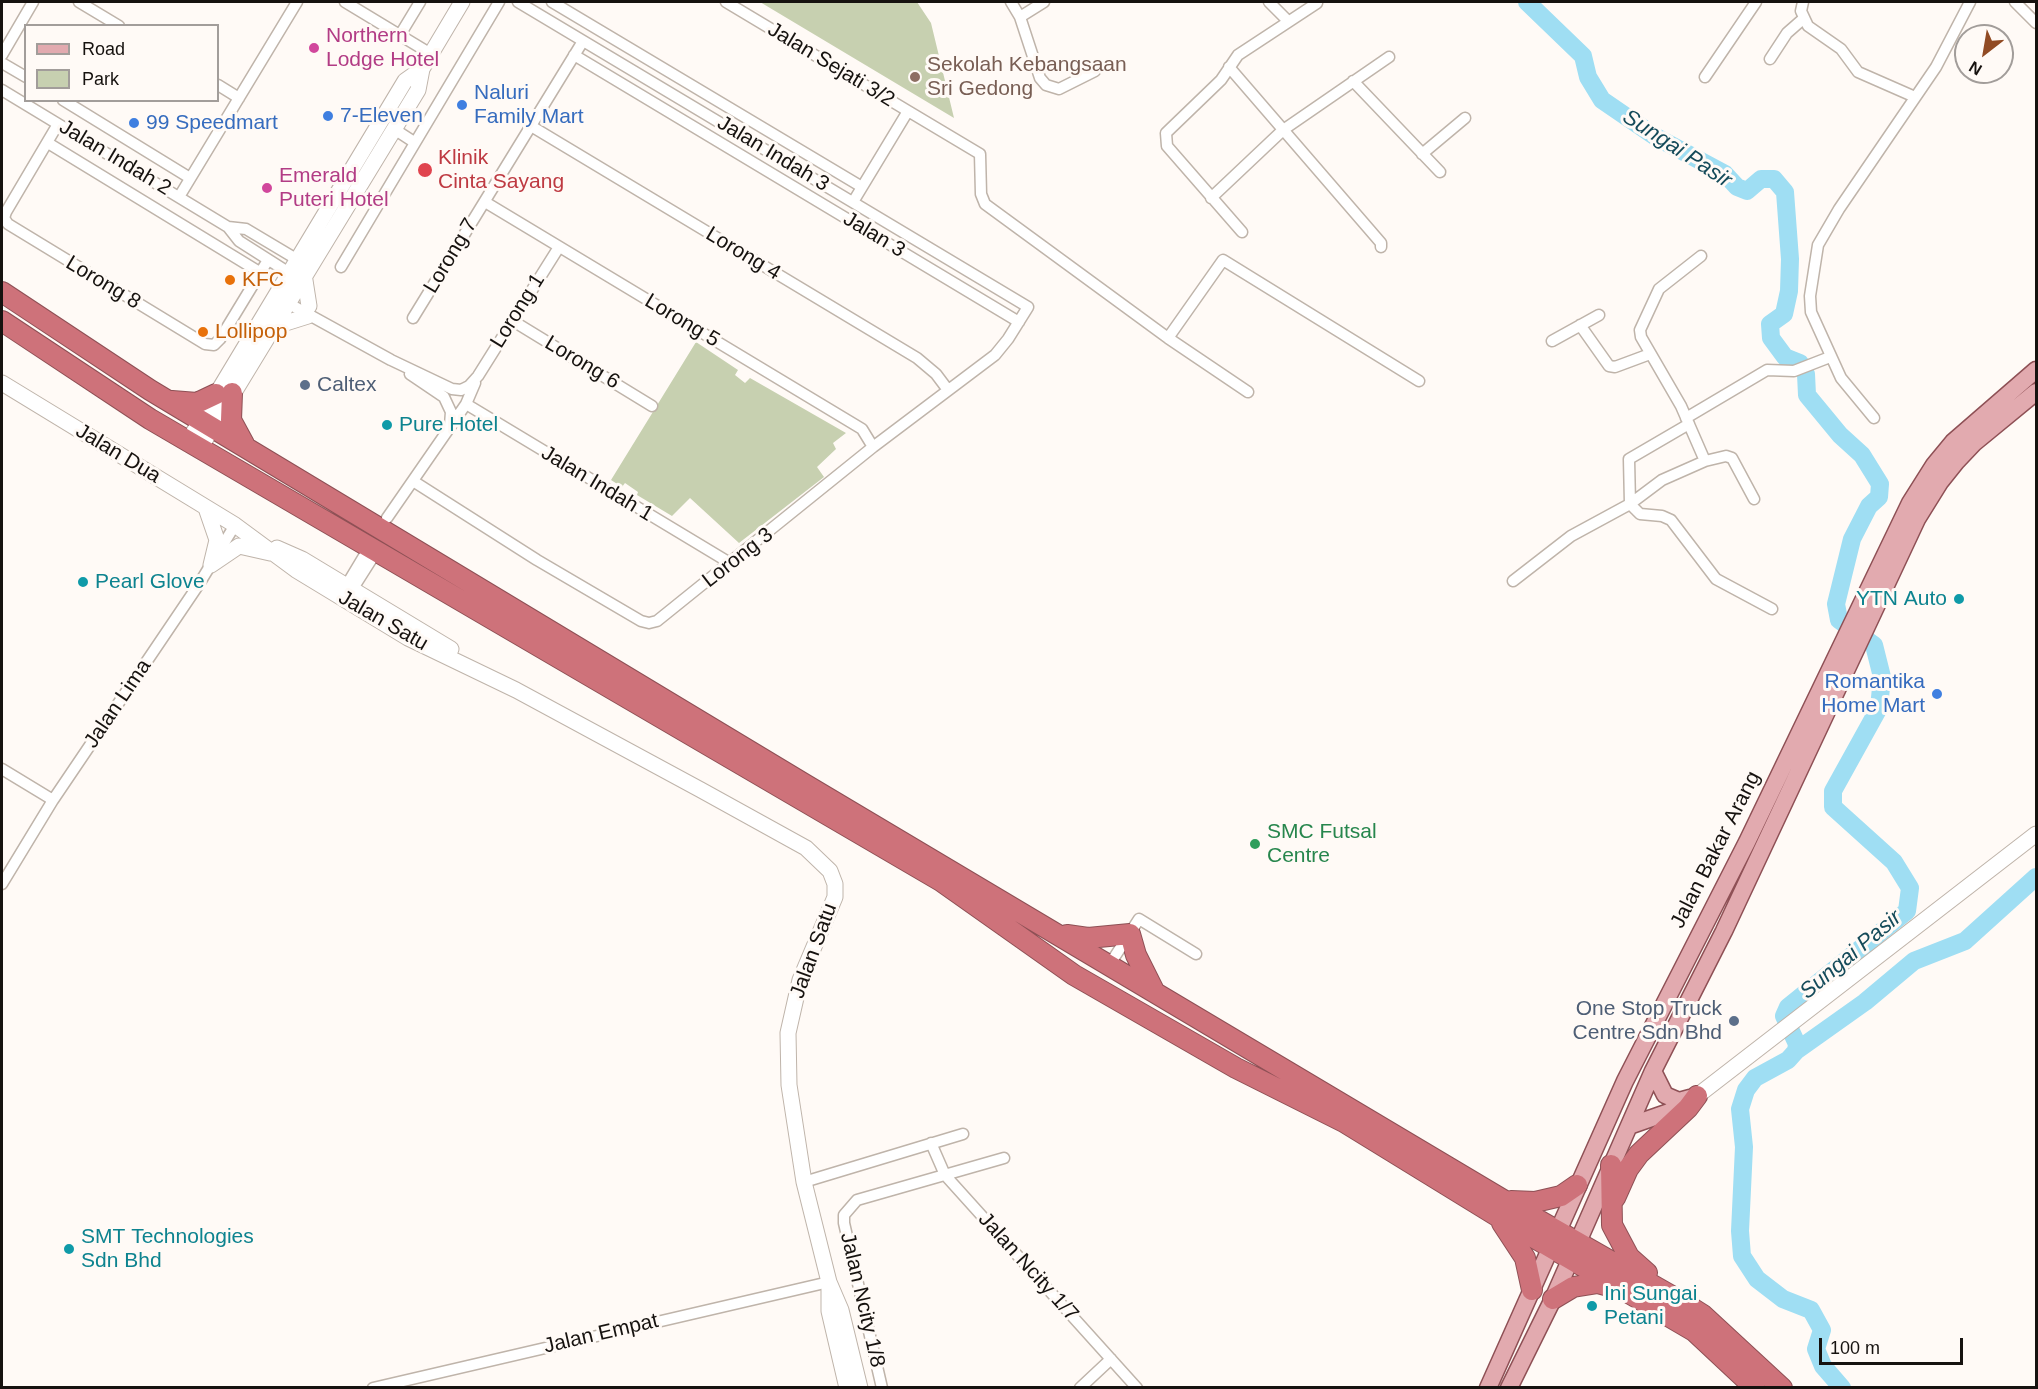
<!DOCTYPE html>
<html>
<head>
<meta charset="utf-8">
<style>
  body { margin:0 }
  #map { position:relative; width:2038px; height:1389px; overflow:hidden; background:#fffaf6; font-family:Arial,sans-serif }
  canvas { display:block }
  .frame { position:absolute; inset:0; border:3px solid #16120f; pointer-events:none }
  .legend { position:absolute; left:24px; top:24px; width:195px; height:78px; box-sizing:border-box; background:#fffaf6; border:2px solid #a29d9a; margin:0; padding:8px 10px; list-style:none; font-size:18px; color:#16120f }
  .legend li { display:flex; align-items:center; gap:12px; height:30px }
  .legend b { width:30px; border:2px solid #a29d9a }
  .north { position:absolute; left:1954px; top:24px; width:60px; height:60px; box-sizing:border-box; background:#fffaf6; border:2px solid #a29d9a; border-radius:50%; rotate:211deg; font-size:16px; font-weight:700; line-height:24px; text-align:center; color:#16120f }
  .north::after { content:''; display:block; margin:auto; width:21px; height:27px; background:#914b24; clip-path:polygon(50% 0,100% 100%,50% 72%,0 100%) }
  .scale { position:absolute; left:1819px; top:1338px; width:144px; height:27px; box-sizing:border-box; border:3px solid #16120f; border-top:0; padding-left:8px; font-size:18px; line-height:21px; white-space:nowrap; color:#16120f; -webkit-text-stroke:4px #fffaf6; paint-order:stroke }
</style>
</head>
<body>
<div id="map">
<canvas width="2038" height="1389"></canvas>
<div class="frame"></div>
<ul class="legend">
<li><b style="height:8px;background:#e2aaaf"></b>Road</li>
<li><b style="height:16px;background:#c7d0b0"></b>Park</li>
</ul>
<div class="north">N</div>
<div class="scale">100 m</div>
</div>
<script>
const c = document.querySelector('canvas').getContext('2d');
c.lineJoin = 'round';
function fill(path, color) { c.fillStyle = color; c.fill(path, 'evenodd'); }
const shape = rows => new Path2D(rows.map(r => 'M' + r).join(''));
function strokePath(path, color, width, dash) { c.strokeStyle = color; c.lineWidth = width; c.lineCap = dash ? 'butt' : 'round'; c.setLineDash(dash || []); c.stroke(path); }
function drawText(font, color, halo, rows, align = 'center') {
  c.font = font + ' Arial,sans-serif'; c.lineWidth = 6; c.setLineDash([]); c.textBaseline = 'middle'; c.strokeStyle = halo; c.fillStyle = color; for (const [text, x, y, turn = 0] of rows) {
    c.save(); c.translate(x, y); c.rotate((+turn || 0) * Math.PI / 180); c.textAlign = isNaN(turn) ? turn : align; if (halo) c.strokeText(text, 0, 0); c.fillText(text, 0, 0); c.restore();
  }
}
fill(shape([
  [760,2,917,2,931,23,954,118],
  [696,342,738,370,735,375,745,383,750,378,846,433,833,443,836,449,817,467,824,477,739,543,690,498,672,516,637,495,638,492,625,483,622,487,611,480]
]), '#c7d0b0');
strokePath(shape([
  [1527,2,1583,56,1588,77,1602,100,1656,137,1725,174,1737,187,1747,191,1761,179,1774,179,1785,192,1790,259,1789,291,1784,314,1770,324,1771,338,1785,357,1800,363,1806,374,1807,395,1840,435,1862,455,1880,484,1879,497,1869,506,1852,539,1836,604,1839,620,1874,645,1882,677,1879,708,1833,791,1833,807,1894,862,1910,888,1907,911,1788,1007,1784,1016,1797,1044,1796,1051,1788,1060,1755,1078,1746,1090,1740,1109,1744,1147,1740,1231,1742,1256,1757,1279,1783,1299,1811,1310,1822,1330,1816,1349,1823,1366,1842,1388],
  [1796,1051,1865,1002,1914,961,1965,941,2036,877]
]), '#9fdef3', 18);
const street = shape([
  [79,2,119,26],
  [345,2,431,54],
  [552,2,862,187],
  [726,2,908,111,853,202],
  [1011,2,1020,17,1040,78,1046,85,1059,89,1095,71],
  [1269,2,1288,21],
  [1803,2,1801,11,1808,26,1841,49,1858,72,1915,97],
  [2015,2,2036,23],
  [1020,17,1044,2],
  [400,35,420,2],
  [2,55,33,2],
  [574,55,1019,322],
  [1770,59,1787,33,1803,19],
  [2,63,26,77],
  [1229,67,1381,243,1381,247],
  [1705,77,1756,2],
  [1353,81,1440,172],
  [218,85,239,98],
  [2,90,228,227,239,241,294,276],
  [63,100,190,178],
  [908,111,980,154,981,194,985,204,1168,338,1248,392],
  [58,124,6,212,4,218,8,224,205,344,214,345,220,339,268,260],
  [531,126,917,358,936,374,948,390],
  [394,129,414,142],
  [48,143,261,273],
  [1422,154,1465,118],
  [179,197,297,2],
  [1211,198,1283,130,1389,57],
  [485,202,862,429,873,447],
  [228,227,246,229,303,263],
  [1242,232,1167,146,1166,133,1221,80,1238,55,1317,3],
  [1701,256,1659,289,1640,330,1641,337,1681,406,1705,461],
  [341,267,499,2],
  [284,301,391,360,452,389,461,390,469,386,478,376,559,247],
  [413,318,583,41],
  [513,321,652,406],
  [1580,325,1609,366,1615,367,1650,354],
  [1168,338,1223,260,1419,381],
  [1552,341,1599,315],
  [410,374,444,397,451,412,450,425],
  [466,404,730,563],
  [1686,418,1767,370,1794,371,1830,357],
  [1874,418,1841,378,1811,312,1810,296,1818,245,1839,209,1936,67,1970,2],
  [1689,424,1629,459,1630,504,1640,514,1662,516,1671,520,1716,579,1772,609],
  [413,481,537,560,641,621,649,623,657,621,873,447,995,355,1008,339,1028,307,518,2],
  [387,518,466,404,475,383],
  [1513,581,1571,536,1630,504,1662,480,1705,461,1726,456,1732,458,1754,499],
  [343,591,364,556],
  [350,593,371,560],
  [2,769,53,800],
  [2,884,53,800,199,584,235,525],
  [1110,964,1139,919,1196,954],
  [931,1143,945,1175,1137,1388],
  [804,1182,963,1134],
  [373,1388,829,1282],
  [882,1388,844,1223,844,1215,857,1200,1004,1158],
  [1080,1388,1111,1359]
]);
const secondary = shape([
  [304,274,309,306],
  [273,327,308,316],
  [2,383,235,525,296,570,408,638,516,690,701,790,806,848,830,871,835,884,835,897,800,980,788,1033,789,1085,804,1182,829,1282,841,1310,860,1388],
  [193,433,405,81,422,69],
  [205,440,418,90,422,69,462,2],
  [206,508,217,540,211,565],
  [277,548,302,559,451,649],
  [211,565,239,546,270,553],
  [1697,1096,2036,834],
  [829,1288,829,1311,847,1388]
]);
const primary = shape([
  [1653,1071,1665,1095,1679,1101,1690,1098],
  [1629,1126,1669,1112,1688,1101],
  [1488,1388,1625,1081,1747,842,1910,503,1934,465,1953,442,2036,370],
  [1509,1388,1553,1299,1653,1071,1724,931,1917,519,1940,482,1956,462,1974,443,2036,392]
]);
const highway = shape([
  [2,292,150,390,806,785,1505,1201,1684,1303,1703,1315,1782,1388],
  [2,321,150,419,941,881,1074,975,1236,1068,1344,1122,1497,1216,1694,1331,1755,1388],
  [232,393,231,420,244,444],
  [172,401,197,403,216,394],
  [1067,935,1088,938,1130,934,1136,955,1153,989],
  [1611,1165,1612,1225,1629,1257,1647,1273],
  [1615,1198,1628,1169,1639,1154,1688,1108,1697,1096],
  [1511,1201,1535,1202,1561,1196,1577,1185],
  [1502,1223,1525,1258,1532,1290],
  [1553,1299,1573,1287,1598,1283,1613,1287]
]);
strokePath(street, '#bfb4aa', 13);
strokePath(secondary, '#bfb4aa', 17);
strokePath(primary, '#8e5055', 19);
strokePath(highway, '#8e5055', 22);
strokePath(street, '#fff', 10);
strokePath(secondary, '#fff', 15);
strokePath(primary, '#e2aaaf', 16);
strokePath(highway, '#ce727a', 20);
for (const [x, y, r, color] of [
  [314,48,6,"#d1479c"],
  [915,77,6,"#8d6e63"],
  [462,105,6,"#3f7fe0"],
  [328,116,6,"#3f7fe0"],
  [134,123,6,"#3f7fe0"],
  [425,170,8,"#e0444e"],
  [267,188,6,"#d1479c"],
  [230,280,6,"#e8710a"],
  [203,332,6,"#e8710a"],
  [305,385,6,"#5c6f8a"],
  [387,425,6,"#0f9aa8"],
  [83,582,6,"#0f9aa8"],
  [1959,599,6,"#0f9aa8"],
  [1937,694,6,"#3f7fe0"],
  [1255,844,6,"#2e9e5b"],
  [1734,1021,6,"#5c6f8a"],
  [69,1249,6,"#0f9aa8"],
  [1592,1306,6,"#0f9aa8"]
]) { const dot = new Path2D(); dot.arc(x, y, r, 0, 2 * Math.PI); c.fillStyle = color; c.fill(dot); strokePath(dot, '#fffaf6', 2); }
drawText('21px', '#b23c85', '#fffaf6', [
  ["Northern",326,36],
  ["Lodge Hotel",326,60],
  ["Emerald",279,176],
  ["Puteri Hotel",279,200]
], 'left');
drawText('21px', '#16120f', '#fffaf6', [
  ["Jalan Sejati 3/2",831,65,31],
  ["Jalan Indah 3",773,154,31],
  ["Jalan Indah 2",115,158,31],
  ["Jalan 3",874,235,31],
  ["Lorong 4",743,254,31],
  ["Lorong 7",451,256,-59],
  ["Lorong 8",103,283,31],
  ["Lorong 1",518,311,-58],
  ["Lorong 5",682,321,31],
  ["Lorong 6",582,363,31],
  ["Jalan Dua",118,454,31],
  ["Jalan Indah 1",597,484,31],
  ["Lorong 3",738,558,-38],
  ["Jalan Satu",383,621,30],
  ["Jalan Lima",118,704,-56],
  ["Jalan Bakar Arang",1716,850,-63],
  ["Jalan Satu",814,951,-70],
  ["Jalan Ncity 1/7",1028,1267,48],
  ["Jalan Ncity 1/8",862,1300,77],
  ["Jalan Empat",601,1334,-13]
]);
drawText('21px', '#785e54', '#fffaf6', [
  ["Sekolah Kebangsaan",927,65],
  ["Sri Gedong",927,89]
], 'left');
drawText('21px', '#366cbe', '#fffaf6', [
  ["Naluri",474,93],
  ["Family Mart",474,117],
  ["7-Eleven",340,116],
  ["99 Speedmart",146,123],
  ["Romantika",1925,682,"right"],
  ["Home Mart",1925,706,"right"]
], 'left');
drawText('21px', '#be3a42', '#fffaf6', [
  ["Klinik",438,158],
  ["Cinta Sayang",438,182]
], 'left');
drawText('21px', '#c56008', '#fffaf6', [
  ["KFC",242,280],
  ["Lollipop",215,332]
], 'left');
drawText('21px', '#4e5e75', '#fffaf6', [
  ["Caltex",317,385],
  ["One Stop Truck",1722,1009,"right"],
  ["Centre Sdn Bhd",1722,1033,"right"]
], 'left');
drawText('21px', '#0d838f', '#fffaf6', [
  ["Pure Hotel",399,425],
  ["Pearl Glove",95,582],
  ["YTN Auto",1947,599,"right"],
  ["SMT Technologies",81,1237],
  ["Sdn Bhd",81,1261],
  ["Ini Sungai",1604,1294],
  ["Petani",1604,1318]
], 'left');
drawText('21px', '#27864d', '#fffaf6', [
  ["SMC Futsal",1267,832],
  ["Centre",1267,856]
], 'left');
drawText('italic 22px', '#154b5a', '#fffaf6', [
  ["Sungai Pasir",1677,149,33],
  ["Sungai Pasir",1851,955,-40]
]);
</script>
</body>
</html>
